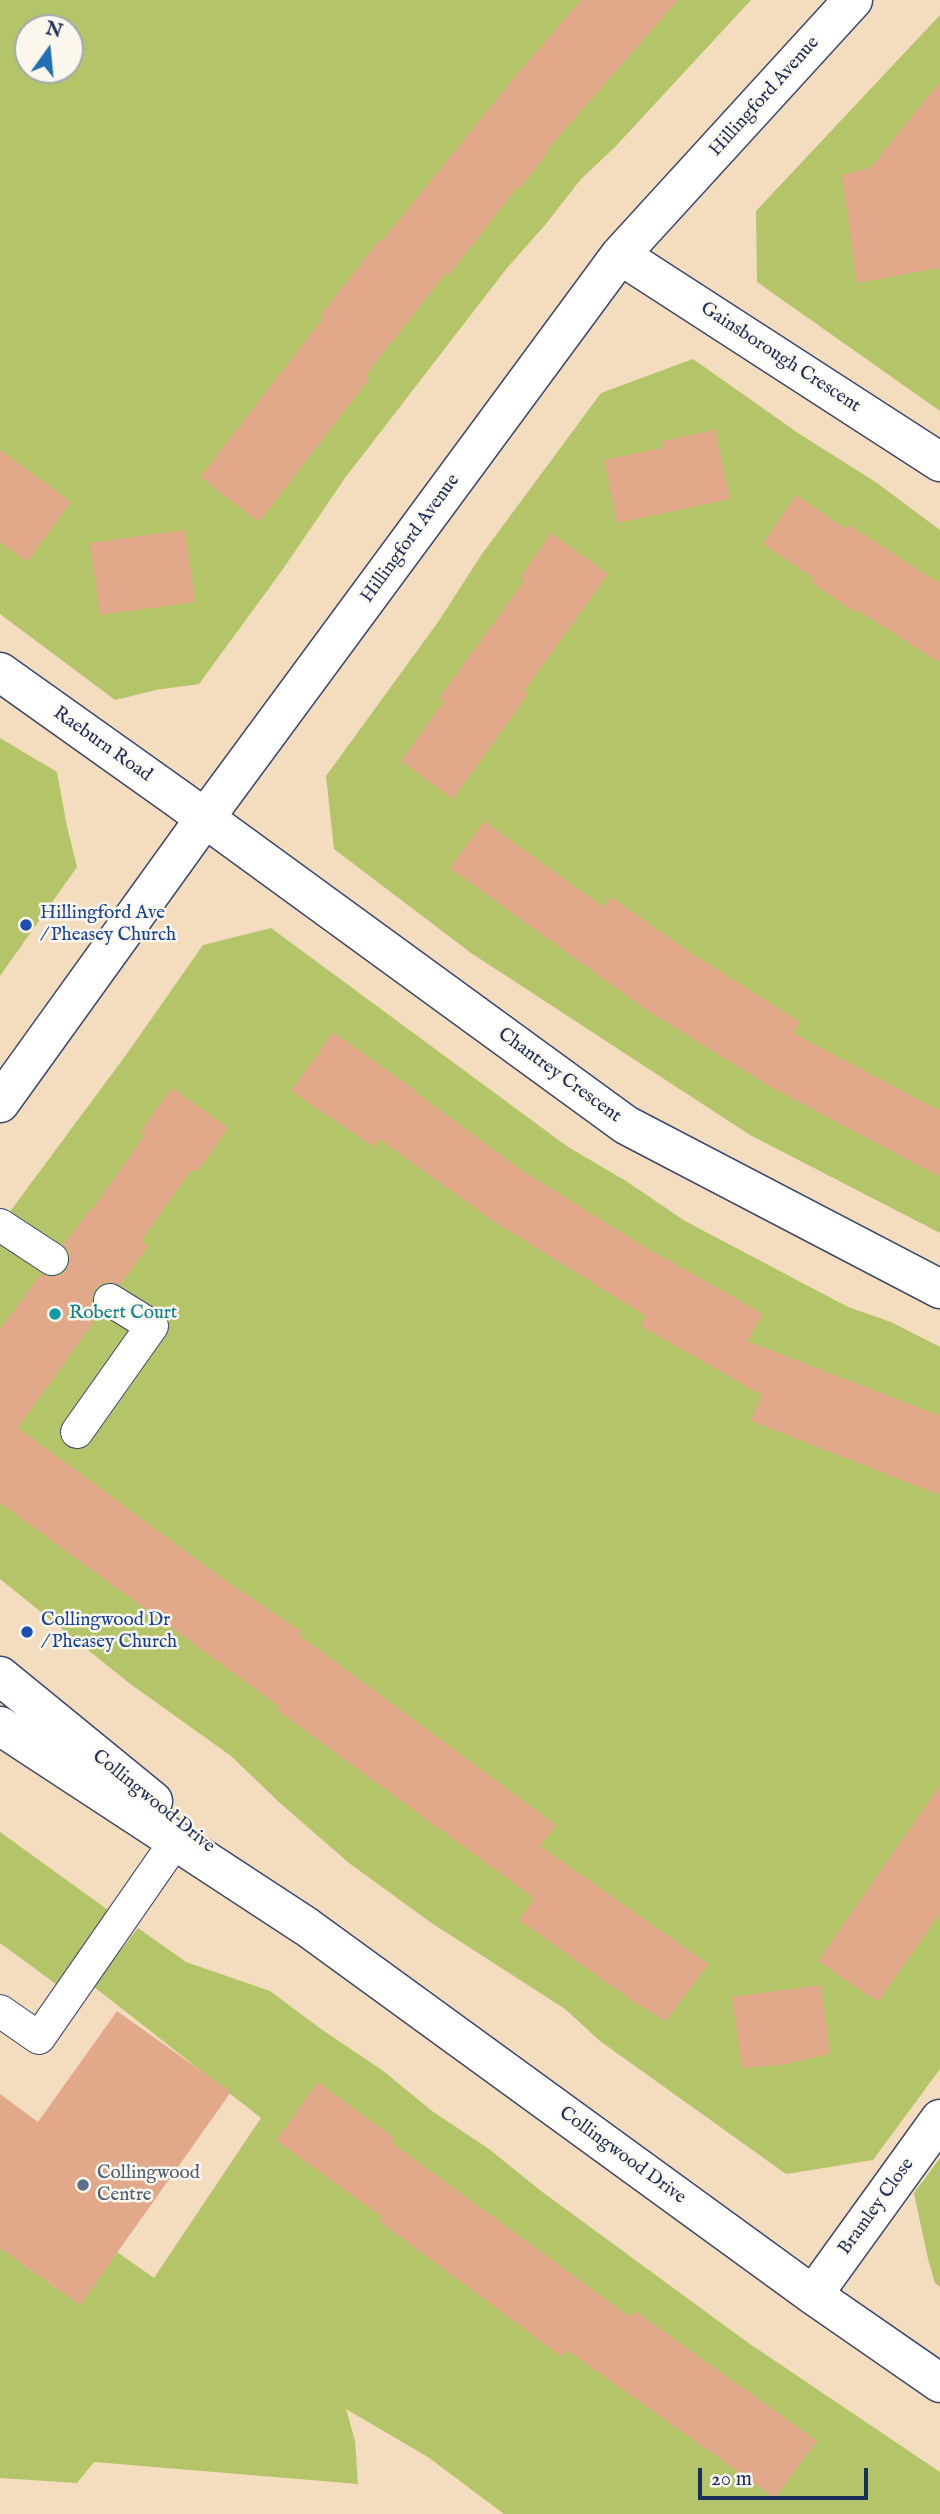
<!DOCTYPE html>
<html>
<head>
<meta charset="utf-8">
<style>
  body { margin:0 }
  #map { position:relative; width:940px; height:2514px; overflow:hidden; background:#f4dcbe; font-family:"IM FELL English",serif }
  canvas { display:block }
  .north { position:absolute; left:14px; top:14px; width:70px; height:70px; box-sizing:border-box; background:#fbf7ec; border:2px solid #a1a7b3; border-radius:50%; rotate:15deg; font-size:19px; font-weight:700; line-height:28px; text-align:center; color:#1b2f5e }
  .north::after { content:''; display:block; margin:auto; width:24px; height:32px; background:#1f6fb2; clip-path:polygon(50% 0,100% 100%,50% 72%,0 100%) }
  .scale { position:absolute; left:698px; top:2468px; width:170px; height:32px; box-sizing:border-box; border:4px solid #1b2f5e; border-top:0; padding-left:9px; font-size:21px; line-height:24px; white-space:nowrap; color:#1b2f5e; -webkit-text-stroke:5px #fbf7ec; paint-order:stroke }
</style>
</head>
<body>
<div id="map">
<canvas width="940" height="2514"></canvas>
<div class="north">N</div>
<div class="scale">20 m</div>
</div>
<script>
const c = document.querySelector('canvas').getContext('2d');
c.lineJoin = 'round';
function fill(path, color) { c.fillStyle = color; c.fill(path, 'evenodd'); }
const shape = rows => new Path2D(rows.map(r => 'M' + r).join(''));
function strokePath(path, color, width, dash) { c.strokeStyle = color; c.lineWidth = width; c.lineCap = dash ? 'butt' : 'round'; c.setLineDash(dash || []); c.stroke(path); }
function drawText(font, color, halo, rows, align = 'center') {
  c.font = font + ' "IM FELL English",serif'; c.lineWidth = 5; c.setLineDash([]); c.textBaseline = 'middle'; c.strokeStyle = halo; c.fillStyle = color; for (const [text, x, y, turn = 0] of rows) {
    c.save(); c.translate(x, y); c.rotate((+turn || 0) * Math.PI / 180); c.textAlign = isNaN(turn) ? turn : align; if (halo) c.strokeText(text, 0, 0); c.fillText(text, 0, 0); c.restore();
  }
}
fill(shape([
  [0,0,751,0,615,147,581,179,545,225,507,268,345,478,283,569,199,684,156,690,115,700,0,614],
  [28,28,70,28,70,70,28,70],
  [940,15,940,411,757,282,756,211],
  [693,359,798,433,877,483,940,530,940,1233,750,1135,471,953,334,849,326,776,438,622,482,554,601,393],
  [0,738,57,772,66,822,77,867,0,976],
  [271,928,568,1147,626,1181,685,1221,848,1307,891,1322,940,1347,940,2069,873,2160,786,2174,600,2041,565,2009,430,1922,349,1863,280,1803,231,1756,129,1683,0,1579,0,1225,126,1055,203,945],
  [0,1832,108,1910,56,1984,0,1943],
  [138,1928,186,1962,270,1991,321,2029,382,2070,432,2111,489,2149,541,2191,747,2342,940,2472,940,2514,504,2514,428,2457,346,2409,355,2441,358,2484,94,2462,77,2483,0,2478,0,2248,80,2305,117,2252,154,2278,261,2118,93,1986],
  [940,2158,940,2287,935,2283,928,2259,914,2193]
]), '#b3c568');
fill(shape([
  [581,0,678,0,547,150,548,152,520,188,518,186,449,275,446,273,365,376,369,379,259,522,200,477,323,318,320,316,379,240,381,242,517,74],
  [940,82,940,268,857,283,842,175,870,168],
  [715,430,730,499,617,523,604,460,663,448,662,441],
  [0,450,71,502,27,562,0,542],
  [796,495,846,529,849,525,940,584,940,663,857,610,856,613,811,582,814,578,763,544],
  [185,530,195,602,100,615,90,543],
  [551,533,608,574,524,691,528,694,453,799,401,761,444,701,439,698,524,581,520,578],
  [484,821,603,907,611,897,691,953,800,1022,793,1033,940,1111,940,1177,769,1086,645,1009,450,868],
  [333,1032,415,1090,414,1091,521,1170,640,1244,763,1314,747,1341,940,1416,940,1495,751,1421,761,1395,641,1326,646,1316,493,1221,379,1139,374,1147,291,1091],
  [172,1088,228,1128,197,1172,192,1169,141,1241,148,1246,120,1285,110,1282,101,1284,95,1290,92,1300,94,1308,99,1314,18,1428,226,1581,302,1632,299,1635,556,1825,540,1846,708,1964,666,2021,634,2002,519,1920,534,1898,277,1710,279,1706,0,1503,0,1329,41,1274,52,1277,61,1275,67,1270,70,1259,69,1251,63,1245,92,1207,93,1208,145,1135,140,1132],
  [940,1785,940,1913,878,2002,818,1961],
  [821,1985,830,2054,782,2065,742,2068,732,1997],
  [117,2011,231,2092,80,2305,0,2248,0,2094,38,2122],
  [318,2082,395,2139,392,2143,630,2317,635,2311,817,2441,775,2498,567,2350,562,2357,379,2221,382,2217,276,2140]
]), '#e1a98a');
const service = shape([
  [0,1225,52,1259],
  [77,1432,152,1326,110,1300],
  [0,2011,39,2038,175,1842]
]);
const minor = shape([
  [620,255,940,462],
  [0,672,180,800,626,1125,940,1289],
  [0,1103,205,818,620,255,853,0],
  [0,1676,153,1801],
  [0,1726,307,1927,813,2295,940,2383],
  [813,2295,940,2119]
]);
strokePath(service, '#3c496c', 34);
strokePath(minor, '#3c496c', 41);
strokePath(service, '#fff', 32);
strokePath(minor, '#fff', 38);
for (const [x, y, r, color] of [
  [26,925,7,"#1a4fb4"],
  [55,1314,7,"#0f9aa8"],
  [27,1632,7,"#1a4fb4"],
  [83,2185,7,"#5c6f8a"]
]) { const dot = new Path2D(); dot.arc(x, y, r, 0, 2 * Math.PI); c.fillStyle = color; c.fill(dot); strokePath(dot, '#fbf7ec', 2.5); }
drawText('19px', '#1b2f5e', '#fbf7ec', [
  ["Hillingford Avenue",765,97,-48],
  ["Gainsborough Crescent",780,358,33],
  ["Hillingford Avenue",411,539,-54],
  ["Raeburn Road",102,745,35],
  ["Chantrey Crescent",559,1076,36],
  ["Collingwood Drive",153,1802,39],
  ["Collingwood Drive",622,2156,36],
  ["Bramley Close",877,2207,-54]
]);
drawText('19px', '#164399', '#fbf7ec', [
  ["Hillingford Ave",40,914],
  ["/ Pheasey Church",40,936],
  ["Collingwood Dr",41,1621],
  ["/ Pheasey Church",41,1643]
], 'left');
drawText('19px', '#0d838f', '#fbf7ec', [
  ["Robert Court",69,1314]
], 'left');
drawText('19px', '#4e5e75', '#fbf7ec', [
  ["Collingwood",97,2174],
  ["Centre",97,2196]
], 'left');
</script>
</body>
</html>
